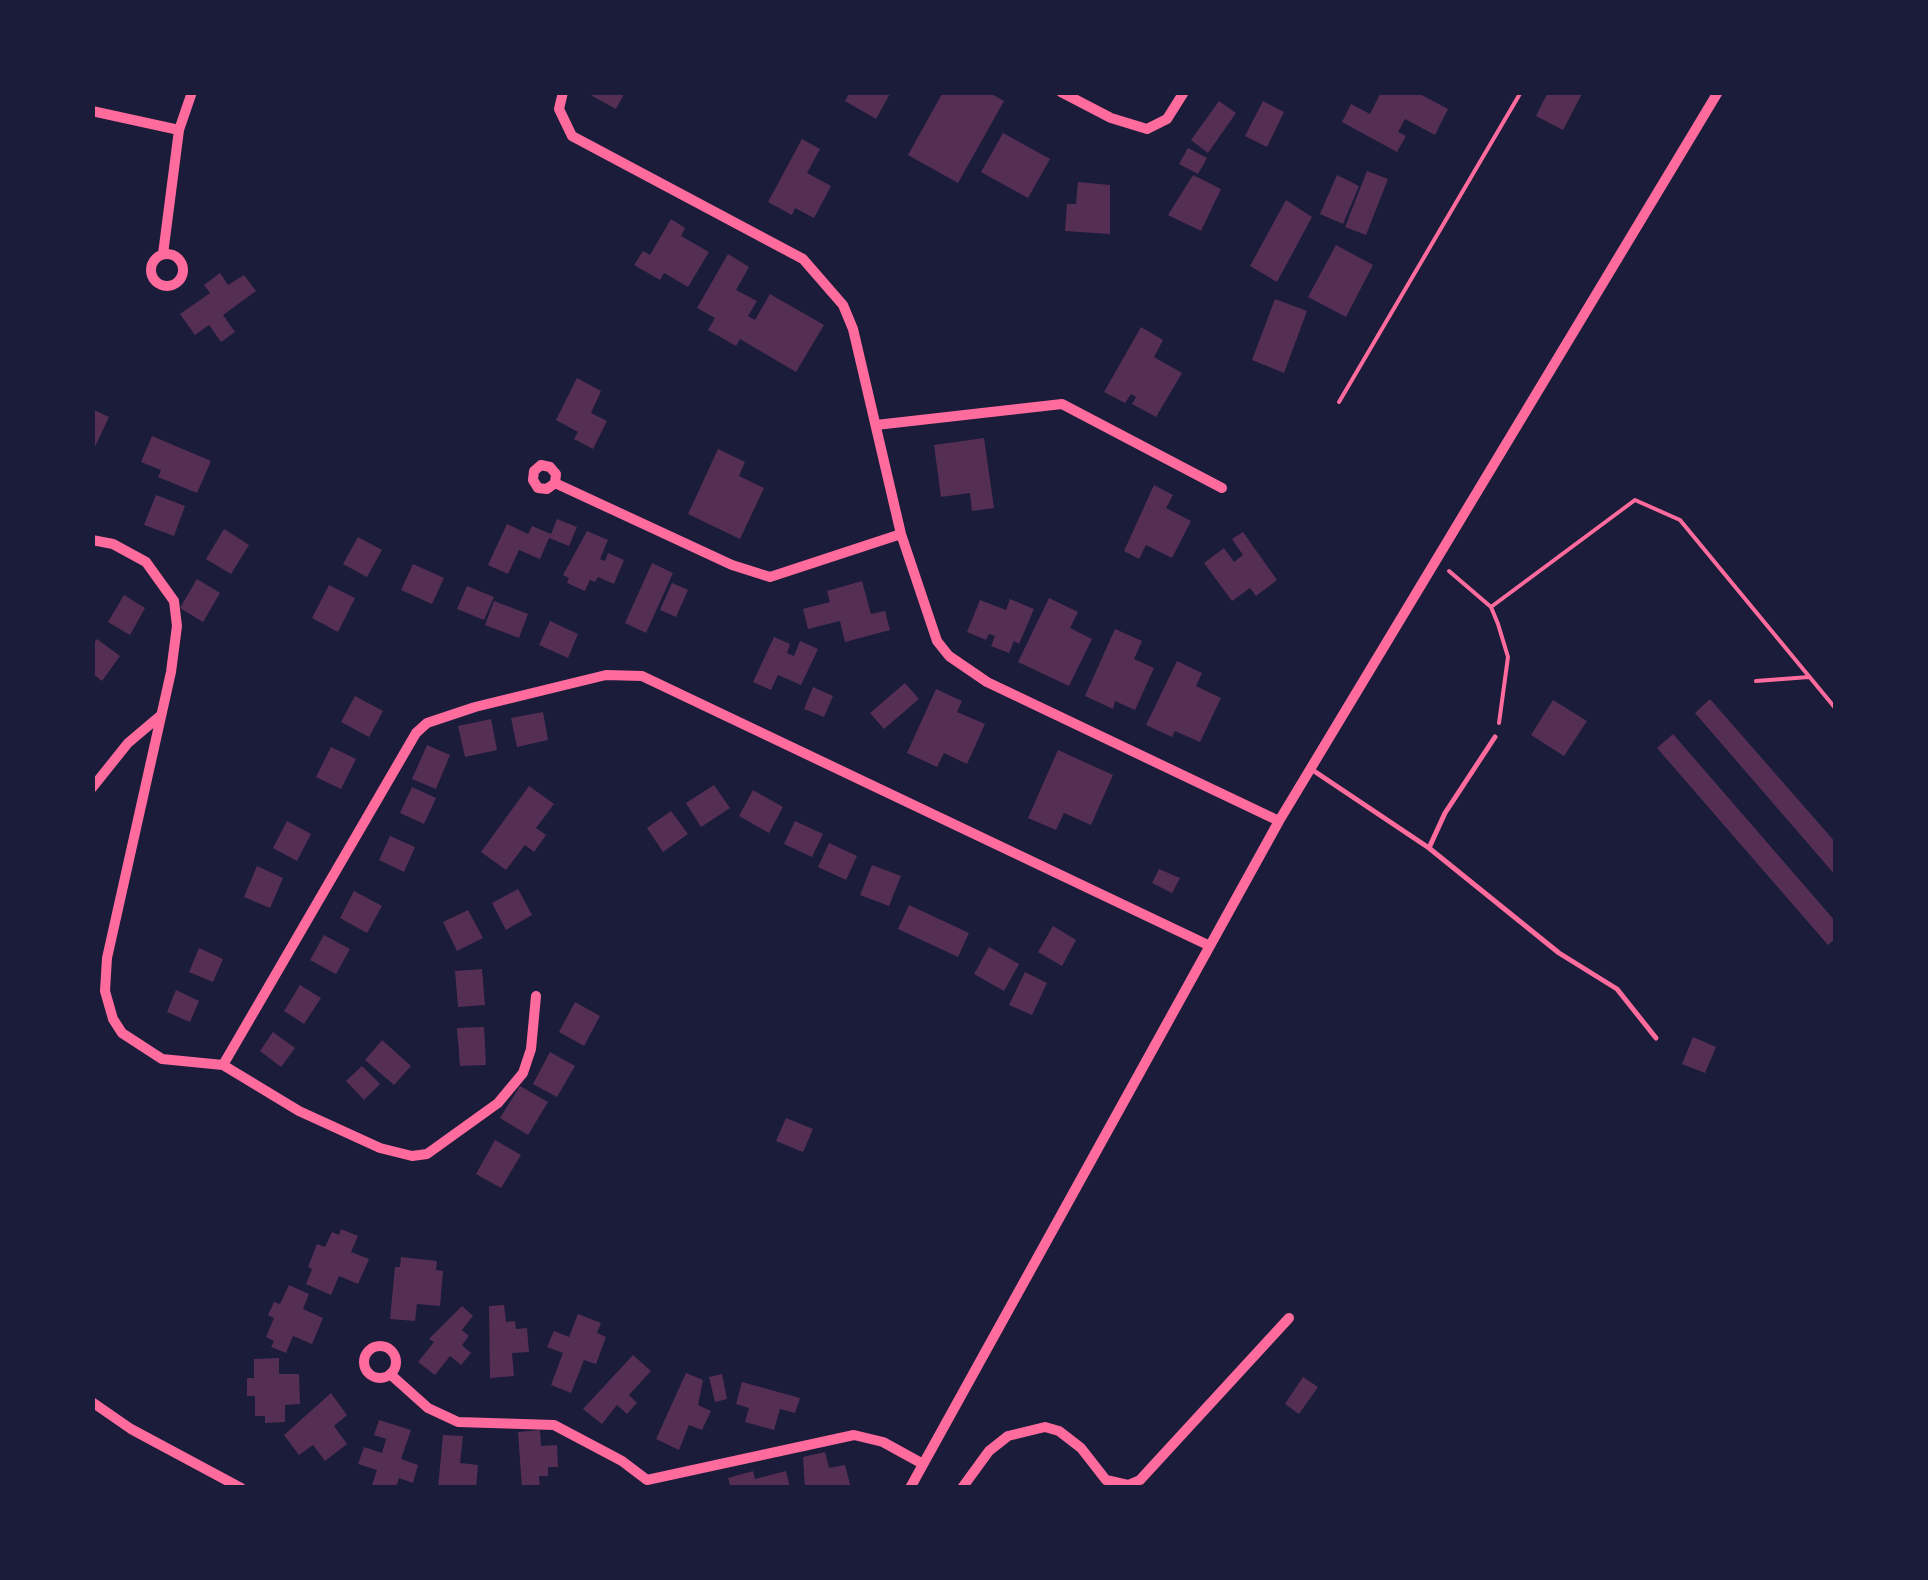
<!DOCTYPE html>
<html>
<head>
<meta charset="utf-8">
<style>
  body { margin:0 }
  #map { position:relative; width:1928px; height:1580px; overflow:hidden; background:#1b1b3a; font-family:Jost,sans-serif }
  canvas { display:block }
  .frame { position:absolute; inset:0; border:95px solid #1b1b3a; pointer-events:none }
</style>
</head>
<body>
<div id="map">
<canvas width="1928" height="1580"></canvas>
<div class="frame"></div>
</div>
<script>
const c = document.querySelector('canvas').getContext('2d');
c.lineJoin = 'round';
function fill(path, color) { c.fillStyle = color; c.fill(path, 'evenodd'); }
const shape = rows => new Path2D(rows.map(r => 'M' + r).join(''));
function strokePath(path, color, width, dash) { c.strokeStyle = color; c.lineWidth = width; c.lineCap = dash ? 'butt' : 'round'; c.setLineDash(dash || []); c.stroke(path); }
fill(shape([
  [585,92,625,92,616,109],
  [850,92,891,92,876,119,845,101],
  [943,92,988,92,1004,101,958,183,908,155],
  [1381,92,1416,92,1448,109,1435,135,1405,119,1398,132,1406,136,1397,152,1342,122,1351,104,1370,114],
  [1548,92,1583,92,1563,130,1536,116],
  [1219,101,1236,113,1208,153,1191,140],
  [1263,101,1284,112,1267,147,1245,136],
  [1003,133,1050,159,1028,198,981,172],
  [802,139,820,149,807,173,831,186,814,218,795,208,792,215,768,202],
  [1188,148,1207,158,1198,174,1179,164],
  [1367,171,1388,179,1366,235,1345,227],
  [1193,175,1221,189,1201,231,1168,215],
  [1337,175,1359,186,1343,224,1320,214],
  [1078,182,1110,185,1110,234,1065,231,1067,204,1076,204],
  [1286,200,1312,217,1277,282,1250,266],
  [671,219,685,228,681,236,709,252,688,287,664,273,660,280,634,265,643,251,650,255],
  [1336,245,1373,265,1346,317,1308,297],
  [728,254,749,267,736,290,757,301,748,316,755,320,770,294,824,325,796,372,740,339,736,346,708,330,715,318,697,308],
  [220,273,228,285,244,275,256,291,223,315,235,332,221,342,209,325,195,335,180,314,210,293,204,285],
  [1275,299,1307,311,1284,373,1252,360],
  [1141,327,1163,340,1154,357,1182,373,1156,417,1132,404,1136,397,1131,394,1125,403,1104,392],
  [577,378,601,391,591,413,607,421,593,449,574,439,578,432,556,420],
  [92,409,109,417,92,453],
  [152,436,211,461,197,493,158,477,161,470,141,462],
  [984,438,994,508,972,511,970,493,941,497,934,445],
  [718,449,745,462,739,476,764,488,740,539,688,514],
  [1154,485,1173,495,1166,508,1191,521,1172,558,1146,545,1139,559,1124,551],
  [156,495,185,506,174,536,144,525],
  [557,519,577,527,569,546,549,538,540,559,519,550,508,574,488,565,507,524,528,534,532,526,551,534],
  [224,529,249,545,231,574,206,559],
  [587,531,608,540,600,559,605,561,608,553,624,560,614,584,598,577,595,582,590,580,585,591,567,583,569,578,563,575],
  [1243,532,1277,580,1256,596,1250,588,1232,601,1204,563,1224,548,1234,562,1243,555,1232,539],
  [358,537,382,550,367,577,343,564],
  [652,563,673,573,646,633,625,623],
  [413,564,444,578,432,604,401,590],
  [197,579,220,593,203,622,180,608],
  [862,581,871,614,885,611,890,630,845,642,840,621,808,629,803,609,830,602,827,591],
  [672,583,688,590,676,617,660,610],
  [329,585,355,598,338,632,312,618],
  [467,586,494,597,484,620,457,609],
  [124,595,145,608,130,635,108,622],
  [1049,598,1078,612,1070,628,1092,639,1069,686,1018,662],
  [1010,599,1034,609,1019,644,1014,641,1009,653,991,646,995,636,989,634,986,640,967,632,980,600,1006,610],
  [494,601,528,614,519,638,485,625],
  [550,621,578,634,568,658,539,645],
  [1115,629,1142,641,1134,659,1154,668,1135,710,1115,701,1113,709,1085,696],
  [774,637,790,644,787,653,794,656,800,641,818,649,801,685,778,675,771,690,753,682],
  [97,639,120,656,102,681,92,673,92,645],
  [1177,661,1202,673,1196,686,1221,698,1200,742,1175,731,1172,737,1146,725],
  [905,683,919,699,884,729,870,713],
  [813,687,833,696,824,717,804,709],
  [936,689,962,701,957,712,985,724,967,764,944,753,937,767,907,753],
  [355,696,383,711,369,737,341,722],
  [1710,699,1836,843,1836,876,1695,713],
  [1553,700,1587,721,1564,756,1531,735],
  [543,712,548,740,517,747,511,718],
  [491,719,497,750,465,757,458,726],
  [1673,734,1836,922,1836,938,1828,945,1657,748],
  [427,745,450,755,436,789,412,779],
  [331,747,356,759,341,789,316,777],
  [1058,750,1113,775,1091,825,1064,813,1056,830,1028,818],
  [714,785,730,808,701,827,686,803],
  [529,786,554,804,536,828,546,835,534,852,525,845,506,870,481,852],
  [412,787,436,798,424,824,400,813],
  [753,790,783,807,769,833,739,816],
  [671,811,688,834,663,852,647,828],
  [287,821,311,834,297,861,273,848],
  [795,821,823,834,812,857,784,844],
  [390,836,415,847,404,872,379,860],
  [829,843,857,856,846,880,818,867],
  [872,865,901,876,889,906,860,895],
  [257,866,283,878,270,908,244,897],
  [1159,869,1180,878,1172,893,1152,883],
  [518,889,532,915,506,930,492,903],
  [354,891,382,906,367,933,340,918],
  [909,905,969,933,958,957,898,929],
  [468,910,483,938,457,951,443,922],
  [1053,926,1076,940,1062,966,1038,952],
  [324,935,350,949,336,974,310,960],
  [989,947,1019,964,1004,991,974,974],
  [199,948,223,959,213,982,189,972],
  [482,969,485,1005,458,1007,455,971],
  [1025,972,1047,983,1032,1015,1009,1005],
  [300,985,321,998,304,1024,284,1011],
  [176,990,199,1001,190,1022,167,1012],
  [575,1002,600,1016,584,1046,559,1032],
  [484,1027,486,1065,460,1066,457,1028],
  [273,1032,295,1048,281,1067,260,1051],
  [1693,1037,1716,1047,1705,1073,1682,1064],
  [382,1040,411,1066,394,1085,365,1060],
  [550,1052,575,1066,557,1097,533,1084],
  [362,1066,380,1084,364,1100,346,1081],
  [520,1086,548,1102,528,1135,500,1118],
  [786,1118,813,1129,803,1152,776,1141],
  [495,1140,521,1155,501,1188,476,1174],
  [341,1229,358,1236,351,1252,369,1259,358,1284,339,1276,331,1295,306,1284,312,1269,308,1267,317,1244,325,1247,332,1232,339,1235],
  [401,1257,437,1261,436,1270,443,1271,440,1306,417,1304,415,1321,390,1319,395,1267,400,1267],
  [289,1285,309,1294,303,1309,323,1318,312,1344,293,1336,286,1353,271,1347,274,1341,266,1337,274,1318,268,1315,274,1302,280,1304],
  [504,1305,506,1322,515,1321,516,1329,527,1328,529,1352,512,1353,514,1376,490,1378,489,1306],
  [462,1306,473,1316,462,1330,469,1336,462,1345,471,1353,461,1365,450,1356,435,1375,418,1362,434,1342,429,1339],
  [578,1314,601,1323,597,1333,606,1337,596,1364,584,1360,571,1393,551,1385,563,1353,547,1347,554,1331,569,1337],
  [633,1355,651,1371,629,1395,637,1403,627,1414,617,1405,602,1424,583,1409],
  [279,1358,279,1374,299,1374,300,1404,285,1405,285,1422,265,1423,265,1416,255,1416,255,1396,247,1396,247,1378,254,1378,254,1359],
  [686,1373,703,1380,698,1405,711,1411,702,1430,689,1425,679,1450,656,1439],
  [722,1374,727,1399,715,1402,709,1377],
  [1303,1377,1318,1387,1299,1414,1285,1404],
  [742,1382,800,1398,795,1413,780,1409,774,1430,745,1422,749,1408,736,1404],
  [331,1393,347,1415,334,1426,347,1444,325,1461,313,1445,299,1455,284,1435],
  [379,1420,411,1430,401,1459,418,1465,413,1483,399,1478,396,1488,371,1488,377,1470,358,1464,364,1447,382,1453,386,1439,374,1435],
  [540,1430,541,1446,557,1445,558,1467,548,1467,548,1476,539,1476,540,1488,522,1488,518,1432],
  [443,1435,463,1436,460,1463,478,1465,476,1488,438,1488],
  [825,1452,829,1468,845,1465,851,1488,805,1488,803,1457],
  [753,1471,755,1479,786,1471,790,1488,731,1488,728,1478]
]), '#542f53');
strokePath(shape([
  [1339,402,1521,92],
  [1449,571,1491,607,1498,624,1508,657,1499,723],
  [1491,607,1635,500,1680,520,1836,709],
  [1756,681,1809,677]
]), '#ff6b9d', 4);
strokePath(shape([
  [1495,737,1445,813,1429,848,1559,953,1617,989,1656,1038],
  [1311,769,1429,848]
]), '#ff6b9d', 5);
strokePath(shape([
  [563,92,559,109,572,136,803,259,843,305,853,329,901,534,937,641,949,656,987,682,1279,821],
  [1061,92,1111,118,1147,129,1167,119,1184,92],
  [92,111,179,130],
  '151 270a16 16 0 1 1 32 0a16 16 0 1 1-32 0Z',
  [163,254,179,130,192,92],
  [876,425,1062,404,1222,488],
  [555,483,556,474,550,467,541,465,534,471,533,480,538,488,547,489,555,483,732,565,770,577,901,534],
  [92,540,113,544,146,562,174,601,177,626,171,672,107,958,105,991,113,1019,122,1033,162,1059,223,1065,416,733,427,723,475,707,606,675,642,676,1210,946],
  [92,788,128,743,160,716],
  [223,1065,299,1111,380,1148,412,1156,427,1154,498,1103,523,1073,531,1049,536,996],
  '364 1362a16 16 0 1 1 32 0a16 16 0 1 1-32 0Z',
  [390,1374,428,1408,458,1422,554,1425,622,1461,647,1480,854,1435,883,1442,923,1464],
  [92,1402,131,1429,241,1488],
  [910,1488,1279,821,1718,92],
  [962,1488,989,1451,1008,1436,1045,1427,1059,1431,1081,1448,1106,1480,1128,1485,1140,1480,1289,1318]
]), '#ff6b9d', 10);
</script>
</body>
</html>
